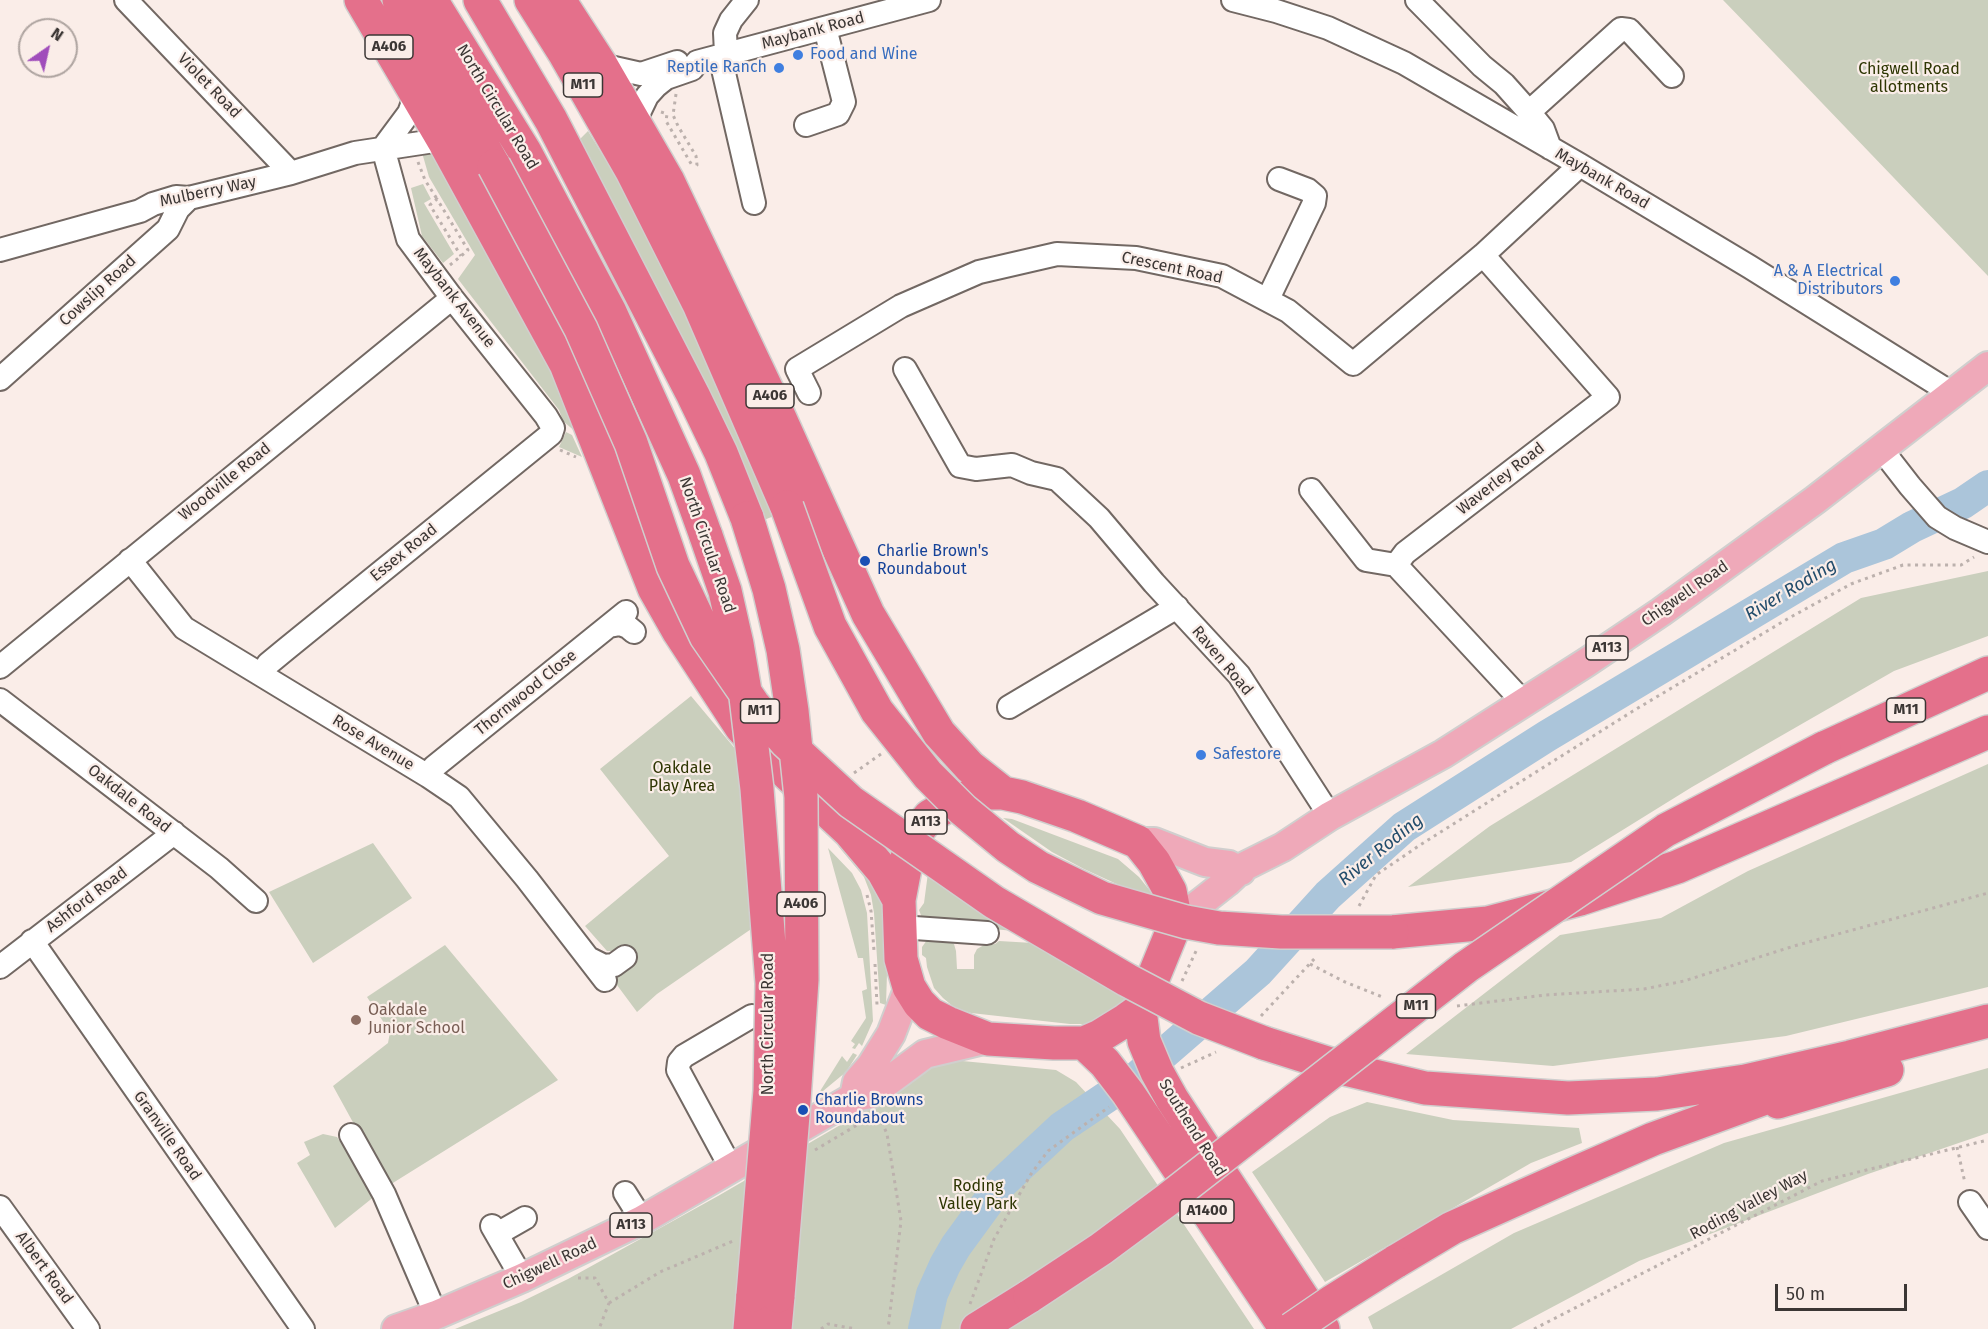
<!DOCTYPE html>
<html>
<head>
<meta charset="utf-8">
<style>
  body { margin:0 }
  #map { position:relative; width:1988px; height:1329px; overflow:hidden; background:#faede8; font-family:"Fira Sans",sans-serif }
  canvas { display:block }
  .north { position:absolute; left:18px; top:18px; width:60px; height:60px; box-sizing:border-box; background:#faede8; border:2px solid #aea4a0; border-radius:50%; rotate:34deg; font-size:16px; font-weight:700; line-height:24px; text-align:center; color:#3b3634 }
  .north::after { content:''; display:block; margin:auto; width:21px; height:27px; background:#a04dbb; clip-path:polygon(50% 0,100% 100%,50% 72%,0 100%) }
  .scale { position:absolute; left:1775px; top:1284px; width:132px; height:27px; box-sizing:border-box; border:3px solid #3b3634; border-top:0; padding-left:8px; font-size:18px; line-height:21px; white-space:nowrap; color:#3b3634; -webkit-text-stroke:4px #faede8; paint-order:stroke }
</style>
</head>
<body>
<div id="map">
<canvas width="1988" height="1329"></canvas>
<div class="north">N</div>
<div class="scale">50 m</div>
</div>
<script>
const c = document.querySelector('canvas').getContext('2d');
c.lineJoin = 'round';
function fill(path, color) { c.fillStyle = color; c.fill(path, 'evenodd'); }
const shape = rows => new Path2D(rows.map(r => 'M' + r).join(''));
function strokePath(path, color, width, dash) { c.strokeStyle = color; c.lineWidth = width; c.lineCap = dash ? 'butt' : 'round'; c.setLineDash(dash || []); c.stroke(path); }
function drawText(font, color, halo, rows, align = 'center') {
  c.font = font + ' "Fira Sans",sans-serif'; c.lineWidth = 4.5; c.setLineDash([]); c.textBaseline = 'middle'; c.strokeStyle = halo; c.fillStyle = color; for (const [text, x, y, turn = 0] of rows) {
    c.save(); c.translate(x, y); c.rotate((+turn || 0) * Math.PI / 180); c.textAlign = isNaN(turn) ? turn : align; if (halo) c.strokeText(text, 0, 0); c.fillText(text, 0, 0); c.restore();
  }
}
fill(shape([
  [1723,0,1988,0,1988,276,1752,30],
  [588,131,623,188,663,263,774,516,764,520,578,148,581,138],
  [421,149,435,153,515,278,577,433,563,421,559,410,458,279,475,255,429,177],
  [423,184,431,199,424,203,454,254,443,263,422,236,411,188],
  [566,432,572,435,582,457,559,447],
  [1988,571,1988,636,1894,671,1692,787,1571,862,1408,887,1490,826,1861,598],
  [691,696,737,751,757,925,657,994,637,1012,611,977,633,959,621,945,613,951,607,951,585,926,669,856,600,769],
  [1988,764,1988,987,1786,1036,1553,1066,1406,1054,1560,935,1661,918,1748,871],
  [1003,818,1012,819,1118,859,1139,877,1155,897,1121,886,1084,869,1052,852],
  [842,840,879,890,883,911,887,973,886,1005,880,1003,874,913,871,895,864,877,839,847,838,844],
  [373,843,412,898,313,963,269,892],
  [828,848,852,873,861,890,867,913,873,1021,862,1046,859,1043,855,1049,852,1048,855,1044,851,1041,866,1018,862,991,867,989,863,958,858,958],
  [928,873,1014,931,929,923,922,918,919,910,924,903],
  [936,938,948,940,954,944,956,951,957,969,974,969,974,955,977,949,984,945,995,944,999,941,1033,943,1126,997,1117,1009,1093,1024,1070,1024,971,1013,955,1008,943,998,934,988,927,967,926,958,922,955,922,947,927,940],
  [445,945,558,1080,388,1186,333,1086,388,1043,390,1032,367,997],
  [853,1053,857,1055,846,1072,817,1096,842,1056,847,1062],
  [952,1060,1056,1070,1076,1082,1120,1129,1254,1329,455,1329,521,1302,568,1279,718,1196,873,1106,924,1067],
  [1988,1068,1988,1133,1868,1174,1639,1261,1511,1329,1373,1329,1368,1317,1514,1233,1724,1143],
  [1367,1102,1453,1120,1579,1128,1582,1143,1531,1163,1325,1282,1252,1172,1330,1117],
  [323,1134,337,1137,344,1147,347,1146,375,1196,335,1228,297,1163,310,1155,304,1142]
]), '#cacfbd');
strokePath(shape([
  [924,1329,932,1294,945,1265,956,1246,1002,1183,1062,1127,1138,1076,1258,972,1328,895,1404,827,1547,736,1844,558,1884,544,1912,527,1963,503,1988,486]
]), '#abc5da', 32);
const minor = shape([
  [126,0,291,173],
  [1233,0,1276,11,1328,28,1404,63,1580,165,1750,267,1953,394],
  [1417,0,1482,66,1504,84,1529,112,1543,129,1550,148],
  [726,53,725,33,731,20,747,0],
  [720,56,754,203],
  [601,65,641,74,677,62],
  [1529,112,1621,29,1629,30,1672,76],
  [634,123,647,96,656,86,666,78,692,69,697,62,929,0],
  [806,125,838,114,844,102,825,28],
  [383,148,409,113,416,94],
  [0,250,140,211,153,204,176,197,189,198,291,173,355,153,434,141,445,143],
  [1483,255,1608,397,1405,553,1396,565,1524,703],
  [1268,299,1314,203,1315,196,1308,190,1279,179],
  [905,369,960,466,976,469,1012,465,1031,473,1057,479,1099,518,1154,583,1239,675,1330,816],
  [0,379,168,229,178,209,189,198],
  [809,393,797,369,901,306,979,272,1057,254,1136,258,1222,276,1288,311,1353,364,1483,255,1580,165],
  [1882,450,1910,486,1937,517,1955,528,1988,542],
  [1311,490,1366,560,1396,565],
  [130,560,184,628,428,776,459,797,527,879,605,980],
  [609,626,620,624,628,627,634,632],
  [0,667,452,298],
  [262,675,268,664,285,650,551,434,553,428,546,416,452,298,408,239,383,148],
  [0,700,219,868,256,901],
  [1009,707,1177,607],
  [428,776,434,767,626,612],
  [900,927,987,933],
  [32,941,303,1329],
  [588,958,604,966,614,965,625,957],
  [0,967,174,833],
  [351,1135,384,1194,436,1315],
  [731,1168,678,1070,679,1062,684,1056,752,1016],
  [625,1193,642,1220],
  [1970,1202,1988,1228],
  [0,1207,88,1329],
  [492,1226,522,1278],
  [497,1234,525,1218]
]);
const major = shape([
  [1138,842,1154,842,1205,862,1229,865,1241,871],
  [1176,922,1227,882,1243,867,1283,847,1330,816,1443,754,1587,662,1661,612,1815,500,1988,366],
  [854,1097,857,1082,871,1066,891,1034,909,987],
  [396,1329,436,1315,522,1278,642,1220,854,1097,871,1094,925,1054,988,1039]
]);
const highway = shape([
  [361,0,445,143,566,364,654,588,679,632,741,727,764,752,850,832,883,871,899,900],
  [399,0,494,166],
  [431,0,525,152,610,312,684,475,706,536],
  [480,0,551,120,693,395,721,453,747,518],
  [531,0,565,54,632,171,699,304,787,507],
  [559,0,601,65,668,181,769,394,868,614,939,733,970,767,1003,793],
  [1824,748,1988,673],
  [986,793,1003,793,1022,797,1077,816,1138,842,1154,862,1170,891,1176,922,1140,1010,1126,1020,1100,1036,1084,1043,1054,1043,988,1039,948,1023,930,1014,919,1003,909,987,901,959,899,900,907,858,914,835,930,816,949,805,970,796,986,793],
  [1392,932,1488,923,1580,899,1677,867,1988,732],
  [1140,1010,1144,1041,1157,1072,1172,1099,1323,1329],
  [1084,1043,1105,1063,1128,1093,1286,1329],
  [1264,1043,1349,1070,1425,1088,1568,1098,1657,1094,1745,1081,1850,1057,1988,1021],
  [1778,1102,1887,1070],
  [1395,1262,1452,1228,1568,1176,1653,1139,1798,1086],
  [750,1329,753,1295],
  [775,1329,778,1296],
  [977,1329,1030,1296]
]);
strokePath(minor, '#726863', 26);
strokePath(major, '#d0cfce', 32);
strokePath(highway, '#d0cfce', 36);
strokePath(shape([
  [676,94,673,115,678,126,696,156,697,165,693,168],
  [661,112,667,114,666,121,693,167],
  [418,162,425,180,437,199],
  [450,265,461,256,468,250,437,199,430,205,461,256],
  [560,450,576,457],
  [854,773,881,754],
  [867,895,871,911,874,951],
  [1359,906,1376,875,1420,845,1633,711,1789,618,1851,584,1903,565,1961,565,1974,557],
  [875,964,877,1005],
  [1310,964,1345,982,1385,998],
  [1182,981,1197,949],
  [1457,1006,1545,995,1644,989,1684,981,1794,946,1988,893],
  [1261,1016,1316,957],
  [1181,1068,1216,1052],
  [879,1115,887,1134,901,1221,888,1329],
  [1957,1147,1965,1183],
  [815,1150,869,1118],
  [578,1278,595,1278,609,1303,599,1329],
  [609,1303,660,1272,733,1241],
  [970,1304,994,1239,1031,1174,1048,1151,1109,1107],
  [821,1329,828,1324,856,1329],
  [1534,1329,1822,1181,1988,1140]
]), '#bcb1ad', 3, [3, 4.5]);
strokePath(minor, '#fff', 22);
strokePath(major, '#efa9b9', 28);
strokePath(highway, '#e4708b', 33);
const highwayBridge = shape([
  [494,166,581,329,631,443,673,566,706,636,753,704,786,742,851,802,994,902,1127,980,1199,1018,1264,1043],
  [787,507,830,626,877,711,928,775,963,810,1008,847,1038,867,1102,898,1186,922,1219,928,1281,932,1392,932],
  [747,518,769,589,783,650,792,711,801,797,802,980,793,1115,778,1296],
  [706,536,725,591,737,644,746,697,757,789,772,983,770,1091,753,1295],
  [1030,1296,1101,1249,1167,1200,1466,967,1666,830,1824,748],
  [1292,1329,1333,1301,1395,1262]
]);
strokePath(highwayBridge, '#d0cfce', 36, []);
strokePath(highwayBridge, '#e4708b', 33);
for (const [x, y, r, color] of [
  [798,55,6,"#3f7fe0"],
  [779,68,6,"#3f7fe0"],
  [1895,281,6,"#3f7fe0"],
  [865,561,6,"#1a4fb4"],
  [1201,755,6,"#3f7fe0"],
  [356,1020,6,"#8d6e63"],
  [803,1110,6,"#1a4fb4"]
]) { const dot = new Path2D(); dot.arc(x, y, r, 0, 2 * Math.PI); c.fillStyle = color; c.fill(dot); strokePath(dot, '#faede8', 2); }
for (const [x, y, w] of [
  [389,47,48],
  [583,85,39],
  [770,396,48],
  [1607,648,42],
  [1906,710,39],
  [760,711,39],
  [926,822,42],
  [801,904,48],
  [1416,1006,39],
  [1207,1211,54],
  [631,1225,42]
]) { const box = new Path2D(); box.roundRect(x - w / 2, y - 12, w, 24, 4.5); c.fillStyle = '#faede8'; c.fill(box); strokePath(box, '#3b3634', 1.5); }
drawText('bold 15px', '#3b3634', null, [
  ["A406",389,47],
  ["M11",583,85],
  ["A406",770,396],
  ["A113",1607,648],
  ["M11",1906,710],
  ["M11",760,711],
  ["A113",926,822],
  ["A406",801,904],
  ["M11",1416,1006],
  ["A1400",1207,1211],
  ["A113",631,1225]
]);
drawText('16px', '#3b3634', '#faede8', [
  ["Maybank Road",813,31,-15],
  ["Violet Road",209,86,46],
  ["North Circular Road",497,107,59],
  ["Maybank Road",1602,179,30],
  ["Mulberry Way",208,192,-12],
  ["Crescent Road",1172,268,12],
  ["Cowslip Road",98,291,-42],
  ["Maybank Avenue",454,298,52],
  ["Waverley Road",1501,479,-38],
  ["Woodville Road",225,482,-39],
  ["North Circular Road",707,545,71],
  ["Essex Road",404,553,-39],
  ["Chigwell Road",1685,594,-35],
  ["Raven Road",1222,661,50],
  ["Thornwood Close",526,693,-39],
  ["Rose Avenue",373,743,31],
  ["Oakdale Road",129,799,38],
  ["Ashford Road",87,900,-37],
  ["North Circular Road",769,1024,-90],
  ["Southend Road",1192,1128,58],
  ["Granville Road",167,1136,55],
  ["Roding Valley Way",1749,1205,-28],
  ["Chigwell Road",550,1264,-25],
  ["Albert Road",44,1268,54]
]);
drawText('16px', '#366cbe', '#faede8', [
  ["Food and Wine",810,55],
  ["Reptile Ranch",767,68,"right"],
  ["A & A Electrical",1883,272,"right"],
  ["Distributors",1883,290,"right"],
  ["Safestore",1213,755]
], 'left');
drawText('16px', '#2e3603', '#faede8', [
  ["Chigwell Road",1909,70],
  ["allotments",1909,88],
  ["Oakdale",682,769],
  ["Play Area",682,787],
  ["Roding",978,1187],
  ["Valley Park",978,1205]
]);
drawText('16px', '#164399', '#faede8', [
  ["Charlie Brown's",877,552],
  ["Roundabout",877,570],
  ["Charlie Browns",815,1101],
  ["Roundabout",815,1119]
], 'left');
drawText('16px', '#785e54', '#faede8', [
  ["Oakdale",368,1011],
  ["Junior School",368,1029]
], 'left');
drawText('italic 18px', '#234d6c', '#faede8', [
  ["River Roding",1791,590,-31],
  ["River Roding",1381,850,-39]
]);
</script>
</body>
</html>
